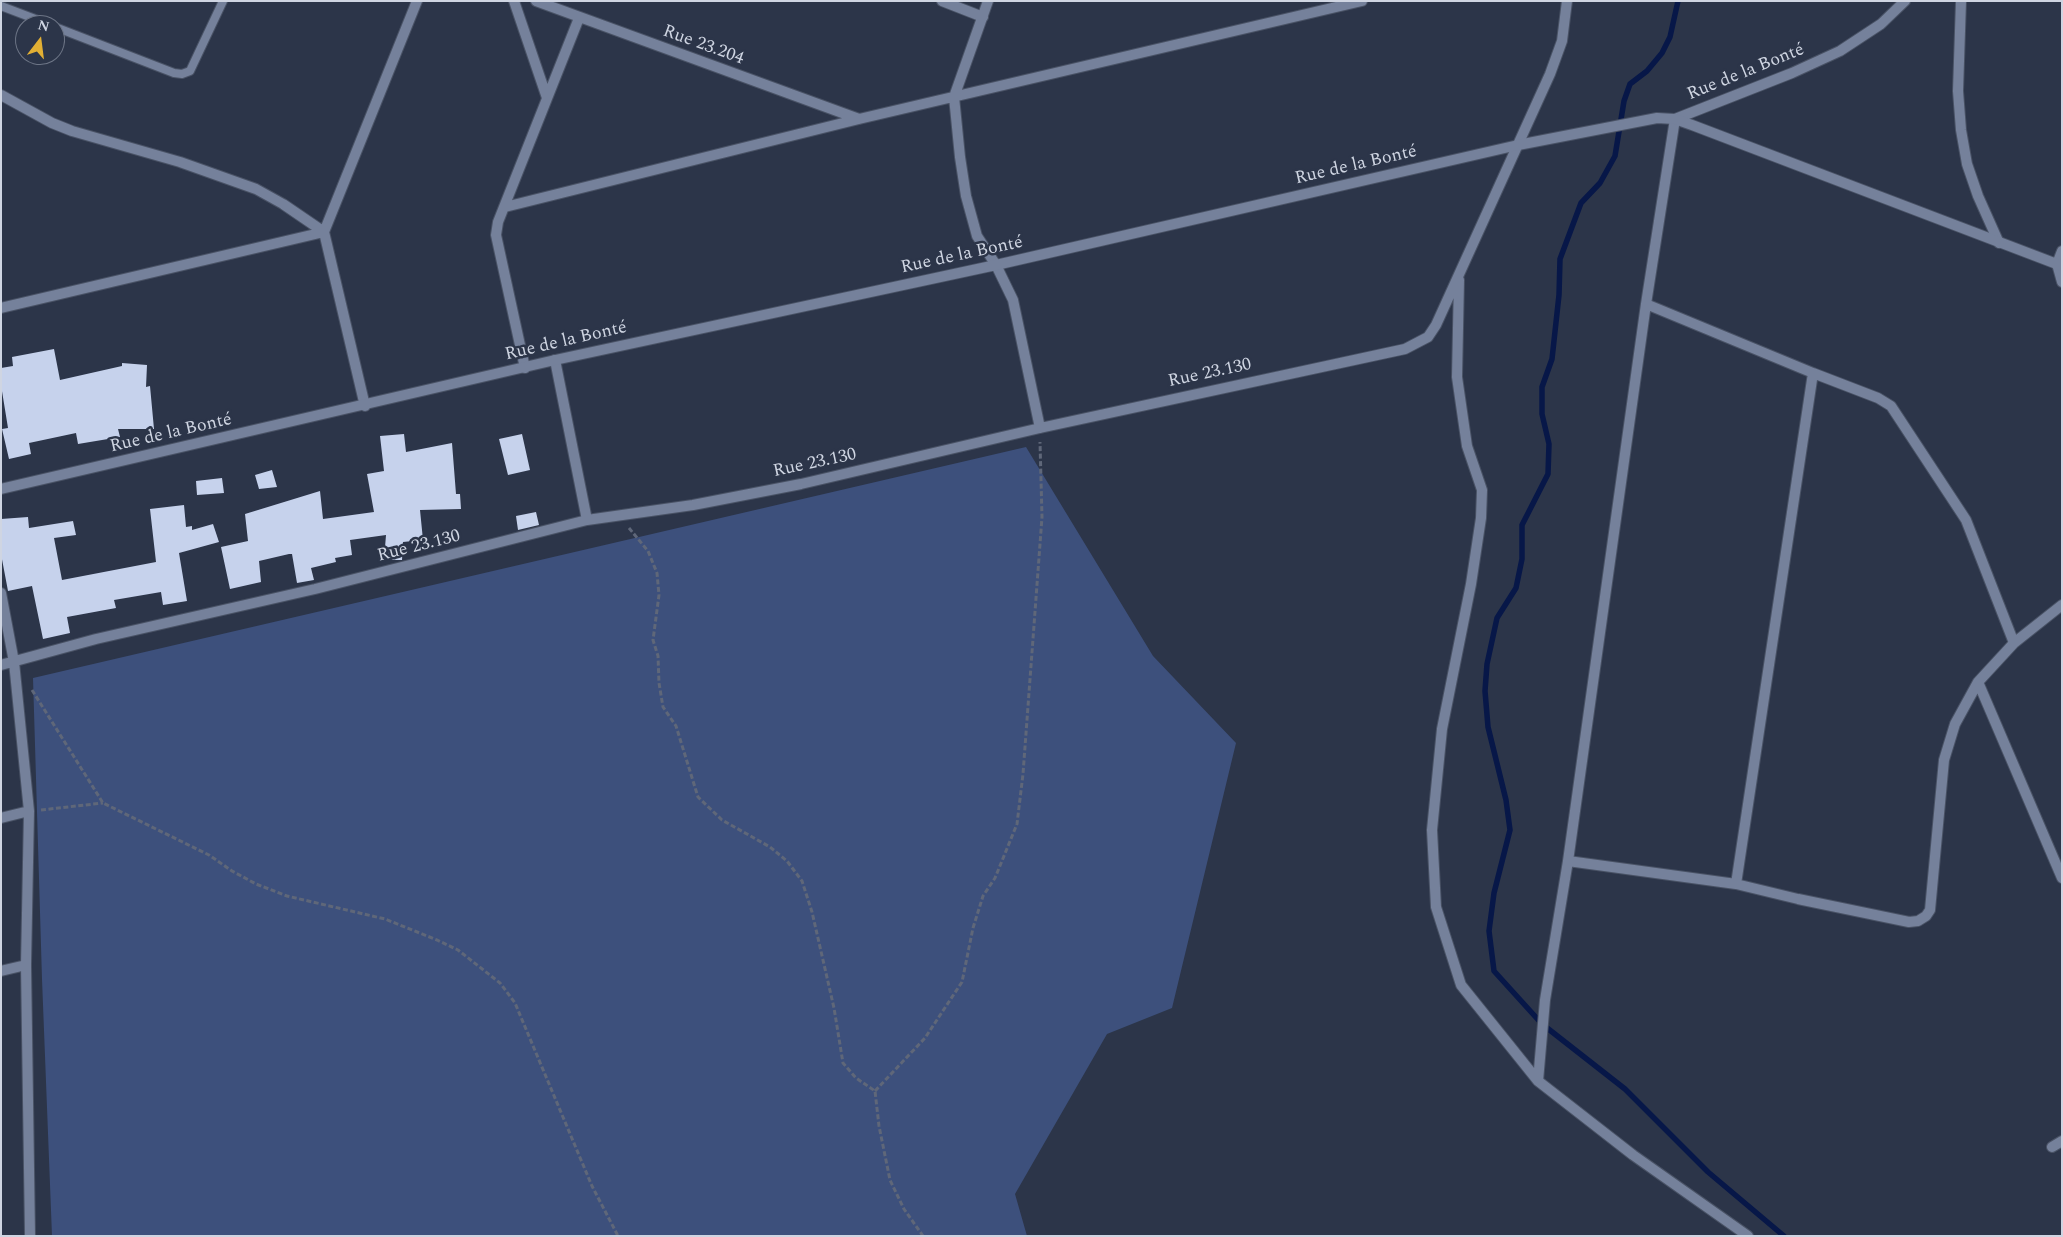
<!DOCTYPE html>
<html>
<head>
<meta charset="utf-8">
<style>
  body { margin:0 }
  #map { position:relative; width:2063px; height:1237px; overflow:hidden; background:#2c3549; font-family:Spectral,serif }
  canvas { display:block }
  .frame { position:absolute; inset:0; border:2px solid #cfd5e2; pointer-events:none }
  .north { position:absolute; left:15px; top:15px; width:50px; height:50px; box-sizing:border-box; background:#2c3549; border:1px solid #6d7586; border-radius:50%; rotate:15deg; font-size:14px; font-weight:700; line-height:20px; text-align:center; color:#cfd5e2 }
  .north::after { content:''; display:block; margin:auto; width:18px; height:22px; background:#e1af34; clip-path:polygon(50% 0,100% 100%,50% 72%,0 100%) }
</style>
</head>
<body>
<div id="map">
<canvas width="2063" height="1237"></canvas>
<div class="frame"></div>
<div class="north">N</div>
</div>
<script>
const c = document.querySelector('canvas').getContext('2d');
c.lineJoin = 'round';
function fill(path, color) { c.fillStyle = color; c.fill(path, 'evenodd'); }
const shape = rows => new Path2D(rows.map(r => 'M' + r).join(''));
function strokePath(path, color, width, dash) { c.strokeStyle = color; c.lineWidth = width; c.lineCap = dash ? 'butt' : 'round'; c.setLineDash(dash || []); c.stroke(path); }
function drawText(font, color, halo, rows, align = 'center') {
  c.font = font + ' Spectral,serif'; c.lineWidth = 5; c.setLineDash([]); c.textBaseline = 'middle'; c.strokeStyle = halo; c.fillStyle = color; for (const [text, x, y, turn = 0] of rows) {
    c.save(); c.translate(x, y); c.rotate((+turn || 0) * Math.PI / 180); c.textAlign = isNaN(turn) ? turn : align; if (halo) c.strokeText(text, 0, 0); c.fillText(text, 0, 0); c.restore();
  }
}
fill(shape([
  [1026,447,1153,656,1236,743,1172,1008,1107,1034,1015,1194,1027,1236,52,1236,42,979,33,678]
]), '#3d507c');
strokePath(shape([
  [1678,1,1670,37,1662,53,1647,71,1630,84,1624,101,1615,156,1600,183,1581,203,1560,259,1559,295,1552,359,1542,387,1542,414,1549,444,1548,474,1522,525,1522,559,1516,588,1497,618,1487,664,1485,691,1488,727,1506,800,1510,830,1494,893,1489,931,1494,971,1542,1024,1625,1089,1708,1172,1784,1236]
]), '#071748', 5.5);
fill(shape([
  [54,349,60,380,122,366,122,363,147,365,146,387,150,386,154,429,118,429,120,437,78,444,76,433,29,443,31,454,9,459,2,429,8,428,1,385,1,368,13,366,12,357],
  [404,434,406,452,452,443,456,494,460,494,461,509,420,510,423,540,403,542,402,560,384,560,386,535,350,540,352,555,335,558,336,562,311,568,314,580,297,583,292,554,289,554,259,561,261,582,230,589,221,547,248,541,245,514,320,491,323,519,374,512,367,474,384,471,380,436],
  [522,434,530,470,508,475,499,439],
  [272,470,277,487,259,489,255,475],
  [222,478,224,493,197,495,196,481],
  [184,505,186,527,192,526,192,530,213,524,219,542,179,553,187,601,163,605,161,592,114,600,116,608,67,617,70,633,43,639,32,586,8,591,1,554,1,519,28,517,29,528,73,521,76,535,54,538,62,580,156,562,150,509],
  [536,512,539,525,518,530,516,516]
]), '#c6d2ec');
const service = shape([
  [1,6,51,25],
  [55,27,174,73,182,74,190,71,223,1]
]);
const minor = shape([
  [514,1,547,98],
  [536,1,859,119],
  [942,1,983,17],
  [988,1,954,97,960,157,966,196,977,236,996,265,1013,300,1040,428],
  [1961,1,1958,91,1961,130,1967,164,1978,196,1999,243],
  [1,95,52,123,72,131,180,162,256,189,283,204,324,232],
  [505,207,859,119,1362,1],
  [2062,251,2057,264,2062,282],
  [1459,280,1457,377,1467,446,1482,490,1481,518,1471,584,1442,729,1432,830,1436,907,1461,985,1538,1081,1633,1155,1748,1236],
  [1646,304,1813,373,1878,398,1891,406,1966,520,2014,643],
  [1,308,324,232],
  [555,360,587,520],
  [525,368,496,235,498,222,579,18],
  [1813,373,1736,884,1798,899,1909,922,1918,921,1926,916,1930,910,1944,760,1955,724,1978,682,2014,643,2062,605],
  [365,406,324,232,417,1],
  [1,593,14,662,29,811,26,965,30,1236],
  [1,665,96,639,315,589,587,520,693,505,801,484,1040,428,1405,349,1428,337,1436,325,1550,74,1562,41,1567,1],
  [1978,682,2062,878],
  [1,818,29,811],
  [1568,861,1736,884],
  [1,971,26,965],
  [1538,1081,1545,1000,1568,861,1646,304,1675,119,1792,73,1840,51,1881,24,1905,1],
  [2052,1147,2062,1141]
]);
const tertiary = shape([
  [1,489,555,360,996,265,1518,145,1657,118,1675,119,1692,125,2062,266]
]);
strokePath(service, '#495265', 10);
strokePath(minor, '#495265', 12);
strokePath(tertiary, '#495265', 12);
strokePath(shape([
  [629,528,648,551,657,573,659,595,653,640,658,656,659,683,663,707,676,726,698,797,722,820,770,847,787,861,802,881,812,912,834,1008,843,1063,856,1078,875,1091,879,1126,890,1180,904,1209,923,1236],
  [32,690,103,803,209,855,232,871,256,884,287,896,385,919,437,940,458,950,500,983,515,1003,592,1186,618,1236],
  [41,810,103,803],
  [875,1091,925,1038,962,982,973,928,983,896,995,878,1017,824,1023,774,1042,517,1040,442]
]), '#5f6779', 3, [5, 2.5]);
strokePath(service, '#75819b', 8);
strokePath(minor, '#75819b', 10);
strokePath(tertiary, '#75819b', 10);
drawText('18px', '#cfd5e2', '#2c3549', [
  ["Rue 23.204",703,46,20],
  ["Rue de la Bonté",1746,73,-22],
  ["Rue de la Bonté",1356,166,-13],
  ["Rue de la Bonté",962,256,-12],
  ["Rue de la Bonté",566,342,-13],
  ["Rue 23.130",1210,374,-12],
  ["Rue de la Bonté",171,434,-13],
  ["Rue 23.130",815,464,-12],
  ["Rue 23.130",419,547,-14]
]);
</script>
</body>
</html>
